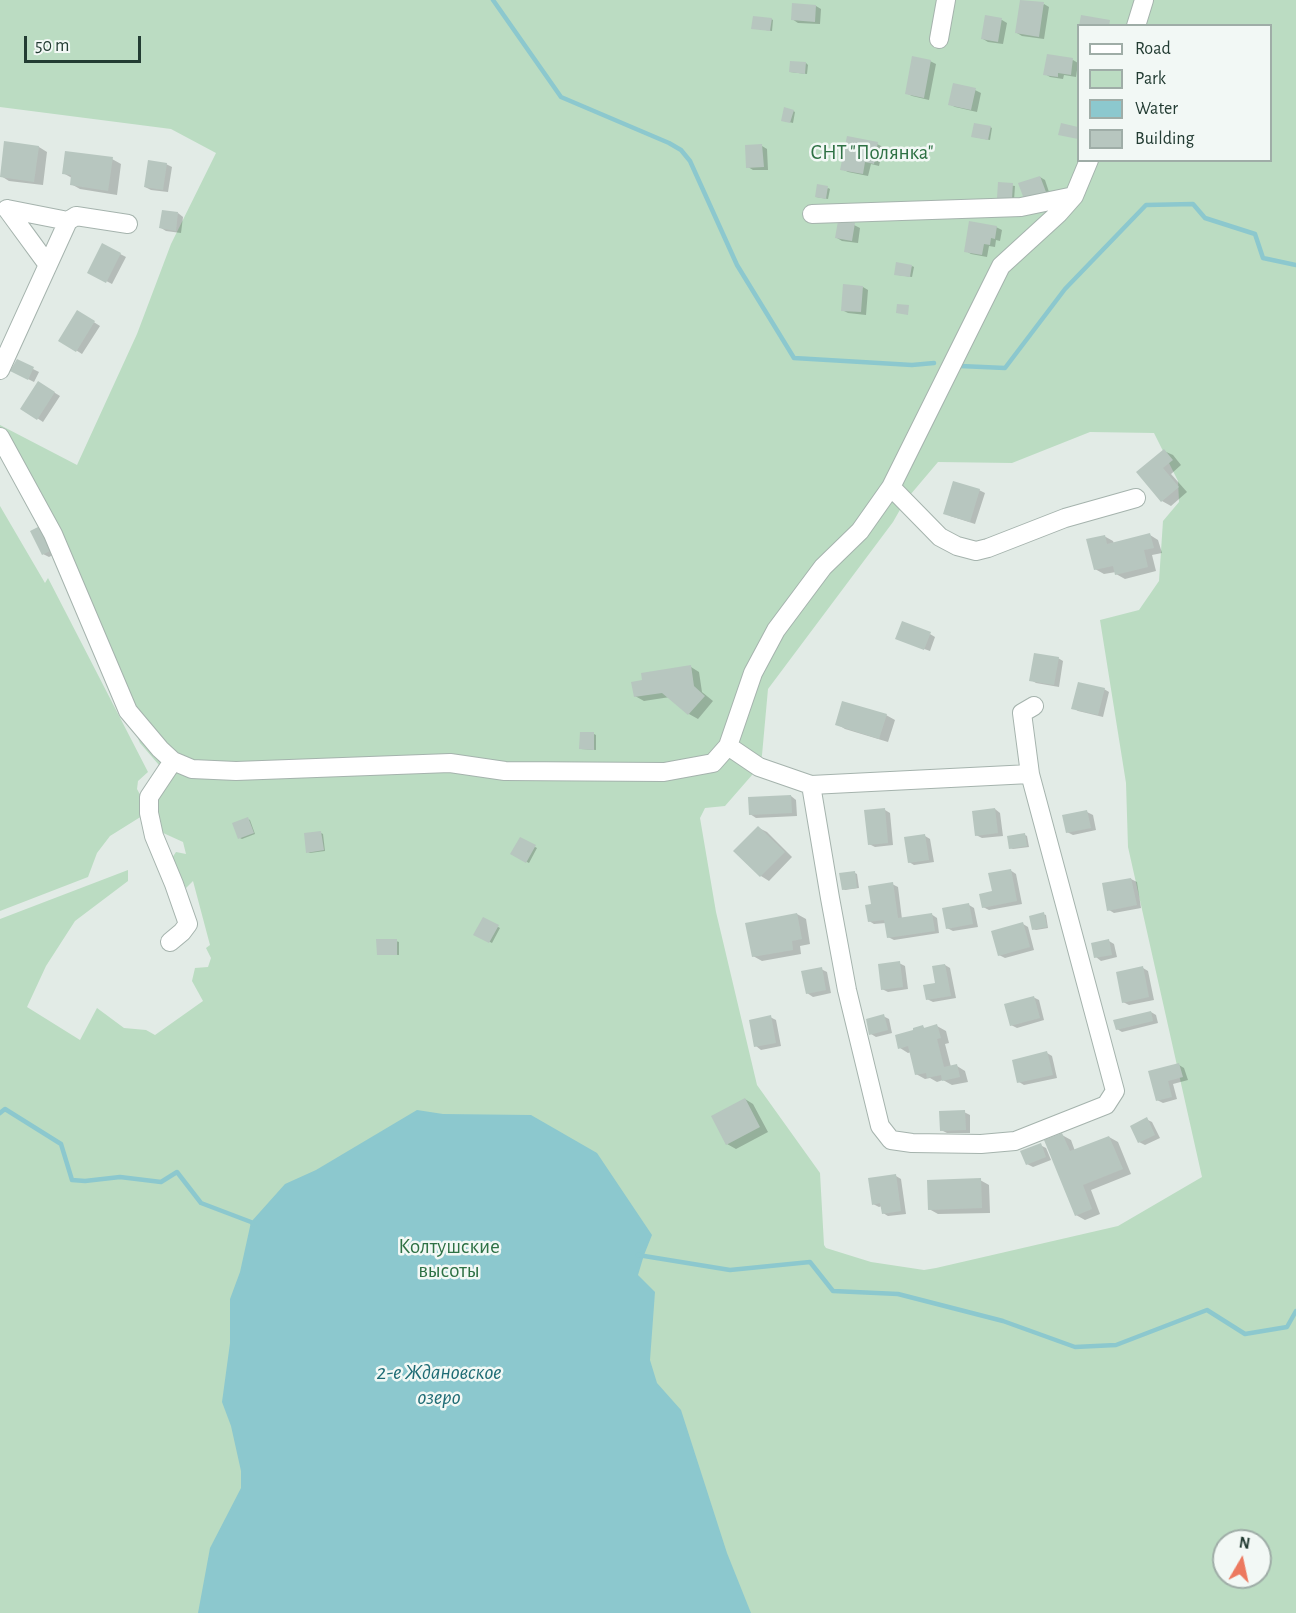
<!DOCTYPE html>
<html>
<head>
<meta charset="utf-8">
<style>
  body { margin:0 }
  #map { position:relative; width:1296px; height:1613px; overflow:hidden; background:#e2ebe6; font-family:"Alegreya Sans",sans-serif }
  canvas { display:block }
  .legend { position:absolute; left:1077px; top:24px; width:195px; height:138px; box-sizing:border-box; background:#f2f8f5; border:2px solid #9fada7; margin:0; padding:8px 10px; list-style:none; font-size:18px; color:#233c33 }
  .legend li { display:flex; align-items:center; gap:12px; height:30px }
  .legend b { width:30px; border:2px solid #9fada7 }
  .north { position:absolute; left:1212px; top:1529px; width:60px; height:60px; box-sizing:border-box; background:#f2f8f5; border:2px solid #9fada7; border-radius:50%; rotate:9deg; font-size:16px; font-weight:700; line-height:24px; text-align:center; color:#233c33 }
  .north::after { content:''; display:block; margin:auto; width:21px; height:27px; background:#ec795f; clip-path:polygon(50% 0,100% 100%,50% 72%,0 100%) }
  .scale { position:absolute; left:24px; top:36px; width:117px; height:27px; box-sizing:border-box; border:3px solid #233c33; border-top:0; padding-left:8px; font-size:18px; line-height:21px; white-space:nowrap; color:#233c33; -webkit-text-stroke:4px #f2f8f5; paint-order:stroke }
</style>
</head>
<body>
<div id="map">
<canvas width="1296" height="1613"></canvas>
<ul class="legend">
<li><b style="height:8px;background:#fff"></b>Road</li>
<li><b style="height:16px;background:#bbdcc2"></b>Park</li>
<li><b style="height:16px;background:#8cc8ce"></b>Water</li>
<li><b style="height:16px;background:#b7c6bf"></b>Building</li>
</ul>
<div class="north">N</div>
<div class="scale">50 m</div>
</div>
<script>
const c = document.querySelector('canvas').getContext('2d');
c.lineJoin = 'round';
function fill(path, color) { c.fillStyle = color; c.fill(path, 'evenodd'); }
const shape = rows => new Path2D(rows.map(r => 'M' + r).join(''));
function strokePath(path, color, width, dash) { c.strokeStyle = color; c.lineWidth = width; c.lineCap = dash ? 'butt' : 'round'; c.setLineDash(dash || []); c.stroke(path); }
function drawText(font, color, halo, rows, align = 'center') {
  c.font = font + ' "Alegreya Sans",sans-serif'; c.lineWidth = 5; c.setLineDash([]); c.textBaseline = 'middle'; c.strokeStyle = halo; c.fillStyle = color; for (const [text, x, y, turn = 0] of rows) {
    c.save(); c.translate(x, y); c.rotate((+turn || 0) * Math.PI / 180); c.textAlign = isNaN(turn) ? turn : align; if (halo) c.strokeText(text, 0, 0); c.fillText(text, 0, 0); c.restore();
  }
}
fill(shape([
  [0,0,1296,0,1296,1613,0,1613,0,919,128,870,128,881,75,921,46,966,27,1007,80,1040,97,1008,124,1028,146,1030,155,1035,203,1001,192,981,195,968,208,967,211,958,206,948,210,945,193,881,186,888,172,858,176,852,186,854,183,842,161,832,153,817,165,772,140,743,69,577,0,444,0,425,77,465,137,334,171,244,216,153,171,129,0,107],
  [1078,26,1270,26,1270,160,1078,160],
  [1090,432,1154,433,1178,481,1179,502,1163,521,1159,581,1139,610,1100,620,1126,783,1128,847,1202,1177,1118,1226,936,1268,924,1270,871,1262,826,1248,824,1245,820,1173,757,1085,716,912,700,818,705,808,725,806,759,767,762,755,768,689,893,522,905,501,938,462,1012,463],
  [1224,1541,1260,1541,1260,1577,1224,1577],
  [0,506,45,583,48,578,148,772,138,781,137,789,144,802,142,816,110,836,97,853,88,877,0,911]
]), '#bbdcc2');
fill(shape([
  [417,1110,443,1114,531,1115,597,1153,652,1235,644,1255,638,1275,655,1292,650,1360,657,1383,681,1410,727,1553,751,1613,198,1613,210,1548,241,1488,241,1471,231,1426,222,1402,230,1343,230,1299,240,1272,251,1222,285,1184,316,1170]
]), '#8cc8ce');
fill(shape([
  [1044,4,1049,7,1044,39,1022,36,1017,33],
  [816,6,821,9,820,24,798,23,792,19],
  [987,17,1002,20,1007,23,1003,44,988,42,983,39],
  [771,19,773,20,772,31,753,28],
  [1073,60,1078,63,1076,77,1064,75,1063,79,1050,77,1045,74],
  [930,61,936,64,929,100,912,96,906,93],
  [806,63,808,65,807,74,790,72],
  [975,90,981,93,977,112,955,107,949,104],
  [793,111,795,112,793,123,785,121],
  [990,127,992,128,990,140,975,137],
  [5,143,39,147,47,152,43,185,9,181,1,176],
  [877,144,883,147,879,166,871,164,868,176,848,172,842,169],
  [762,146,767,149,768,170,753,170,748,167],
  [112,159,121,164,117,195,80,189,71,184,72,178,63,173],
  [166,164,172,167,168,192,151,190,145,187],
  [1040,177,1045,180,1050,195,1031,201],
  [1000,184,1015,186,1014,200,999,197],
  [828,188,830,189,828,199,816,197],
  [178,213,183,217,181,233,166,231,161,228],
  [854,225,860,228,858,243,842,241,837,238],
  [996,227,1002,230,1000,241,996,240,995,247,989,246,987,257,971,254,966,251],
  [103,245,126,257,112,284,89,272],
  [912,266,914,267,912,277,898,275],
  [863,287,868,290,866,315,848,313,842,310],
  [78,312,100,326,82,354,60,340],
  [17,361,39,372,34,382,12,371],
  [39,383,60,396,43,422,22,408],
  [1164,451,1173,455,1181,465,1171,474,1187,492,1171,506,1162,501,1138,473],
  [979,490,985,493,975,524,950,516,945,513],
  [45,530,57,553,49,557,43,554],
  [1150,535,1158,540,1162,553,1152,555,1156,571,1125,579,1116,574,1116,572,1104,574,1095,569,1104,536,1113,541,1114,544],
  [930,634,935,637,930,651,902,641],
  [1058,658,1063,661,1059,687,1036,683,1031,680],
  [691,667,699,672,702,692,713,701,698,719,689,714,670,697,644,701,635,696],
  [1104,689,1109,692,1103,717,1078,711,1073,708],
  [886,715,895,720,888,742,845,729,837,724],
  [594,734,596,735,596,750,581,749],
  [791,796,796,800,797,816,756,818,750,814],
  [995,809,1000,813,1003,836,982,838,976,835],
  [885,810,890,813,893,845,875,847,869,844],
  [1087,812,1093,815,1096,830,1073,835,1067,832],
  [248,819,250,820,255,834,242,839,240,838],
  [759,828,767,832,792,857,769,881,761,876],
  [321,833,323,834,325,851,310,853,308,852],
  [1025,835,1027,836,1029,847,1013,849,1010,848],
  [925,836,930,839,934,862,914,865,909,862],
  [520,839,537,848,529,863,512,854],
  [1010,870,1016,874,1022,904,989,910,983,907],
  [855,873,857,874,859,888,845,890,843,889],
  [1131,879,1137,882,1141,908,1114,913,1109,910],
  [892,884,898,887,902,919,931,914,937,918,939,933,894,940,888,937,886,923,874,924,869,921,873,905],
  [969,905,974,908,978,927,953,931,947,928],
  [797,914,806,919,810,944,800,946,801,954,762,961,753,956],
  [1043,914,1046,915,1048,928,1036,930,1033,929],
  [484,919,500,928,492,943,475,934],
  [1023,924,1028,927,1034,950,1005,958,999,955],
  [396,941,399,942,399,955,378,954],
  [1109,941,1114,944,1117,957,1101,961,1096,957],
  [899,963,905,966,908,989,888,992,882,989],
  [945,965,950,968,956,998,933,1002,927,999,937,984],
  [1143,968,1148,971,1154,1000,1129,1005,1123,1002],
  [821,969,827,972,831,993,813,997,807,993],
  [1033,997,1039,1000,1044,1020,1017,1028,1011,1025],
  [1151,1012,1156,1015,1158,1023,1122,1032,1117,1029],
  [883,1016,889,1019,892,1033,876,1037,871,1034],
  [770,1017,776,1020,781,1046,761,1050,756,1046],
  [937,1026,946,1031,949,1043,945,1044,951,1067,957,1066,965,1071,968,1082,952,1085,943,1080,937,1082,930,1078,925,1079,916,1074,911,1052,908,1053,900,1048,923,1027,926,1029],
  [1047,1053,1052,1056,1057,1078,1024,1085,1019,1082],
  [1179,1065,1184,1068,1188,1080,1173,1084,1177,1099,1163,1103,1157,1100,1150,1072],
  [745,1099,753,1104,768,1132,736,1149,727,1144],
  [964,1112,970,1115,970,1133,947,1133,941,1130],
  [1146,1119,1152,1122,1160,1138,1145,1145,1139,1142],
  [1062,1135,1071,1140,1075,1151,1109,1137,1118,1142,1131,1174,1091,1190,1100,1214,1085,1220,1076,1215],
  [1040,1145,1046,1148,1051,1160,1033,1167,1027,1164],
  [896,1176,901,1179,906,1214,888,1216,883,1213,882,1206,879,1207,873,1204],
  [980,1180,989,1185,990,1213,938,1214,929,1209]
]), '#0003');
strokePath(shape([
  [493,0,561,97,669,143,681,150,690,161,737,265,794,358,912,365,934,363],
  [960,366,1005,368,1065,289,1146,205,1193,204,1205,218,1255,234,1263,258,1296,265],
  [0,1113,5,1109,61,1144,72,1180,85,1181,120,1177,161,1182,177,1172,201,1203,251,1222,254,1225],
  [638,1255,730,1270,810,1262,833,1291,898,1294,1003,1321,1075,1347,1116,1345,1207,1310,1245,1334,1287,1327,1296,1311]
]), '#8cc8ce', 4.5);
fill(shape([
  [1020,0,1044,2,1039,37,1015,33],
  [792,3,816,5,815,22,791,20],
  [985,15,1002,18,998,42,981,39],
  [1081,15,1110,20,1109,26,1079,26],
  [753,16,772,18,770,31,751,29],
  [1047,54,1073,58,1071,75,1058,73,1058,77,1043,75],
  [912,56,931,60,924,98,905,94],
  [790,61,806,62,805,74,789,72],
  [953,83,976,88,971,110,948,105],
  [784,107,794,110,790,123,781,121],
  [974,123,991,126,988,140,971,137],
  [1061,123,1078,127,1078,139,1058,135],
  [847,136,878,142,874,164,865,162,863,174,840,170],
  [4,141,39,146,34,182,0,177],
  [762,144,764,167,746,168,745,145],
  [65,151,113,157,108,191,70,185,71,175,62,174],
  [148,160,167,163,163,190,144,187],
  [1040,176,1046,192,1024,199,1018,183],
  [998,182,1013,183,1012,199,997,198],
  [817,184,828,186,826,199,815,197],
  [162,210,178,212,176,231,159,228],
  [838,221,855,223,852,241,835,238],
  [969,221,997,226,995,239,991,238,990,245,984,244,982,255,964,252],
  [102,243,121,253,106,283,87,273],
  [896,262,912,265,910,277,894,275],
  [843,284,863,286,861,312,841,311],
  [897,304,909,305,908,315,896,313],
  [77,310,95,321,76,352,58,341],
  [17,359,34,367,28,380,10,371],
  [38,381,55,392,37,420,20,409],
  [1164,449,1173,460,1163,468,1179,487,1161,502,1136,472],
  [953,481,980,489,970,522,943,514],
  [40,526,52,550,42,555,30,531],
  [1150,533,1154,548,1144,550,1148,567,1115,575,1113,566,1094,570,1086,539,1105,535,1107,544],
  [902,621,931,632,924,650,895,639],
  [1034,653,1059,657,1054,685,1029,681],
  [691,665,694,686,705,696,688,715,662,693,634,697,631,682,642,680,641,673],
  [1078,682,1105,688,1098,715,1071,709],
  [842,701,887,714,879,739,835,725],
  [580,732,594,732,594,750,579,749],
  [791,795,792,813,749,815,748,797],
  [885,808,888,843,868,845,864,810],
  [995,808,998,833,975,836,972,811],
  [1087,810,1091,828,1066,833,1062,815],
  [248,817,254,833,238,839,232,823],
  [758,826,785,852,760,877,733,851],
  [321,831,324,850,306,853,304,833],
  [1025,833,1027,846,1009,849,1007,836],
  [925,834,929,860,908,863,904,837],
  [520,837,536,845,526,863,510,854],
  [1011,869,1017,901,982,908,979,894,992,891,988,873],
  [855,871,857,888,842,890,839,873],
  [1131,878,1137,905,1107,911,1102,883],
  [893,882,898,918,932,913,935,931,887,938,884,920,868,922,865,905,871,904,868,886],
  [969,903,973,924,946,929,942,908],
  [1044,912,1047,927,1032,930,1029,916],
  [797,913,802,939,792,941,793,950,752,957,745,923],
  [483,917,499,925,489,943,473,935],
  [1023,922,1030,947,998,956,991,931],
  [376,939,397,939,397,955,377,955],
  [1109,939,1112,955,1094,958,1091,943],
  [900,961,903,987,881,990,878,964],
  [945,964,951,996,926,1000,923,985,935,983,932,966],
  [1143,966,1149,997,1122,1003,1116,972],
  [822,967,826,990,806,994,801,971],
  [1034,996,1040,1018,1010,1026,1004,1004],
  [1151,1011,1153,1021,1116,1030,1113,1020],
  [884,1014,888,1030,869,1035,866,1019],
  [771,1015,776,1043,754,1047,749,1020],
  [937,1024,941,1038,937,1039,944,1067,957,1064,960,1077,942,1081,941,1075,927,1078,926,1073,915,1075,908,1046,898,1049,895,1035,913,1030,913,1028,923,1025,924,1028],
  [1047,1051,1053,1075,1017,1083,1012,1060],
  [1179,1063,1183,1077,1168,1081,1172,1097,1156,1101,1148,1071],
  [745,1098,760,1127,726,1145,711,1116],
  [965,1110,966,1130,940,1131,939,1111],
  [1147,1117,1155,1135,1138,1143,1130,1126],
  [1062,1133,1070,1151,1109,1136,1123,1169,1083,1185,1092,1209,1075,1216,1044,1140],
  [1041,1143,1046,1157,1026,1165,1020,1151],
  [896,1174,901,1211,882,1214,880,1203,872,1205,868,1178],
  [981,1178,982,1208,928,1210,927,1180]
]), '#b7c6bf');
const minor = shape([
  [1136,26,1144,0],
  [939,39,946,0],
  [7,209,48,265],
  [812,214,1021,207,1074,196],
  [68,221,76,216,128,224],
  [0,370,68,221,7,209],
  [0,437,53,534,128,711,160,749,173,761,192,769,236,771,450,763,505,771,664,772,713,763,728,746,753,673,776,630,823,567,860,531,891,487,1001,266,1059,213,1074,196,1089,160],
  [891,487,940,537,957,546,976,551,988,548,1065,518,1136,498],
  [728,746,759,767,811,785,830,898,847,990,880,1126,891,1140,912,1143,981,1144,1015,1141,1106,1105,1115,1091,1030,774,811,785],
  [1030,774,1022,713,1034,706],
  [170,942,182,932,188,924,174,884,154,836,149,813,149,797,173,761]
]);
strokePath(minor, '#a5b3ad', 20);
strokePath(minor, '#fff', 18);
drawText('21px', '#2e7144', '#f2f8f5', [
  ["СНТ \"Полянка\"",872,153],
  ["Колтушские",449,1247],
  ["высоты",449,1271]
]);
drawText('italic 22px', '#1f6c75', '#f2f8f5', [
  ["2-е Ждановское",439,1372],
  ["озеро",439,1397]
]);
</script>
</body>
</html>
